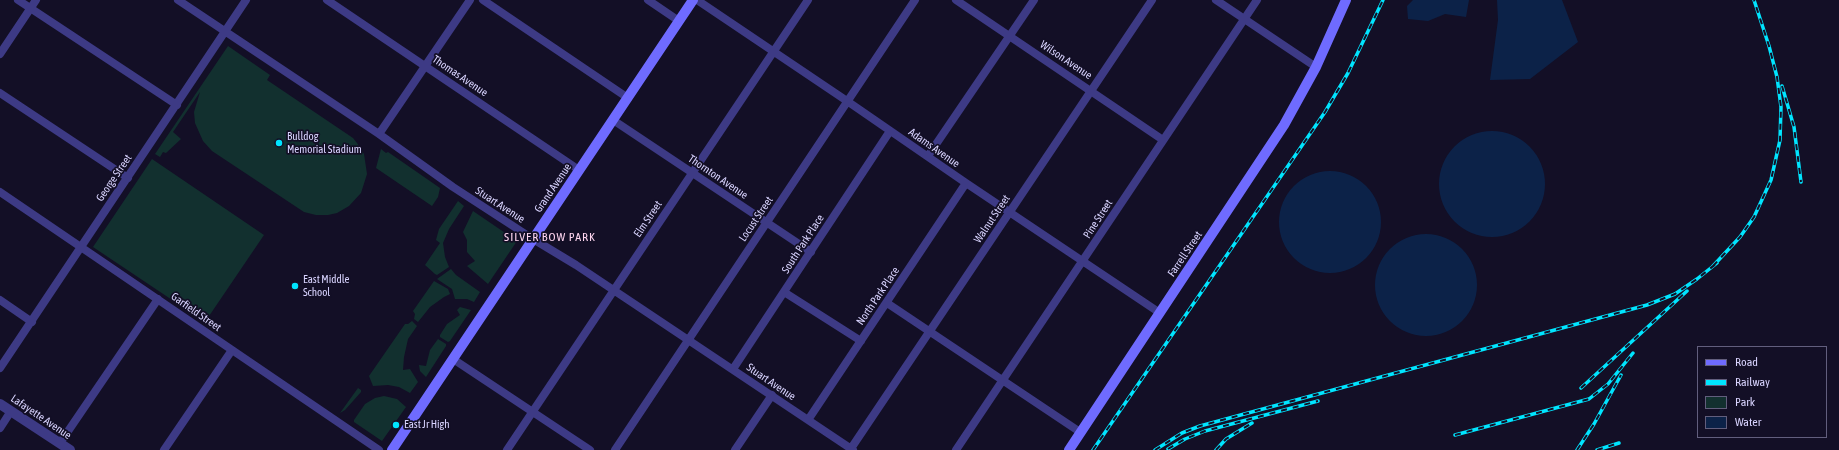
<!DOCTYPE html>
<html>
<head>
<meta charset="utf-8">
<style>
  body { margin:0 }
  #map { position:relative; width:1839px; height:450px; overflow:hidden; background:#130f26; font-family:"Asap Condensed",sans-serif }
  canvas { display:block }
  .legend { position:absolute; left:1697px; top:346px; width:130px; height:92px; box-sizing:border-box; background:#130f26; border:1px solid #625e7d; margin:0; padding:5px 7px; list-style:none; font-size:12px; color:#d9d4ff }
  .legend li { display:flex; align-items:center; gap:8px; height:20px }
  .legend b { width:20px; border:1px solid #625e7d }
</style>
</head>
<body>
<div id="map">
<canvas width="1839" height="450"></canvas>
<ul class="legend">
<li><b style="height:5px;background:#6f6bff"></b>Road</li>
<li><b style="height:5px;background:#00e5ff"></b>Railway</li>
<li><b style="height:11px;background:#12302f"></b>Park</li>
<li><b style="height:11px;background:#0c2248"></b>Water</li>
</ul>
</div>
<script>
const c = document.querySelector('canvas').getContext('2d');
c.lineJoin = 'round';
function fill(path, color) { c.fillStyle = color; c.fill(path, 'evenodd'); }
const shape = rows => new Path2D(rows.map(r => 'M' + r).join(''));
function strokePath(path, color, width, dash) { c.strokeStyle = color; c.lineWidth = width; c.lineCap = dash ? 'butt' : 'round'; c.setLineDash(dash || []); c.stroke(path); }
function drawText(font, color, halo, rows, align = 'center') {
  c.font = font + ' "Asap Condensed",sans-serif'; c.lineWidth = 3.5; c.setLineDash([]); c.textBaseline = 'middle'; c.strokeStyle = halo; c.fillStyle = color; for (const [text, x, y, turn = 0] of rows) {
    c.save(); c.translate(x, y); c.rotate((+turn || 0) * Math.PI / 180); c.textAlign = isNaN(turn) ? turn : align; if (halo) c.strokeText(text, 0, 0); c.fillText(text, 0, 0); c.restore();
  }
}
fill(shape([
  [228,46,270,75,267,80,353,138,357,143,364,154,367,174,361,193,349,206,337,213,328,215,316,215,304,212,212,151,203,141,195,123,194,112,200,92,173,132,181,139,166,153,163,152,160,157,155,154],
  [381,149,386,153,388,152,440,188,438,197,432,206,376,168],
  [152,159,264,235,205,322,93,247],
  [458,201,464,206,449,229,443,243,445,257,449,267,437,275,435,274,425,265,440,243,436,240,439,229],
  [473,211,517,241,488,284,467,266,475,261,467,252,467,240,463,232],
  [451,269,456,275,480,292,474,302,467,299,455,299,452,289,437,279],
  [434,281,448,289,450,294,444,297,430,307,418,322,414,319,415,314,413,311],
  [460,307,471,310,450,341,448,342,440,337,440,335,447,324,460,315,457,310],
  [412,321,417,326,408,339,404,357,403,370,410,369,418,382,410,393,399,387,388,385,373,386,369,376,405,324,408,324],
  [438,339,446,344,446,346,426,377,420,371,419,365,426,366,430,350],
  [358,388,361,390,361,392,345,410,340,413],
  [384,396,397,399,406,407,382,441,354,422,354,420,365,404,375,398]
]), '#12302f');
fill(shape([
  [1413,0,1469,0,1466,17,1445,14,1428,21,1408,19,1407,6],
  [1497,0,1562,0,1578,42,1530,79,1490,80,1498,20],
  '1439 184a53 53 0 1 1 106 0a53 53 0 1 1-106 0Z',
  '1279 222a51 51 0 1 1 102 0a51 51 0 1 1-102 0Z',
  '1375 285a51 51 0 1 1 102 0a51 51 0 1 1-102 0Z'
]), '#0c2248');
strokePath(shape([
  [18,0,177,105],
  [178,0,379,134,453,187,533,239,576,265,853,450],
  [327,0,579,170],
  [483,0,628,98],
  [648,0,679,21],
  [697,0,847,101,966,183,1160,313],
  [956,0,1163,140],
  [1216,0,1316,67],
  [0,54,36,0],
  [0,93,128,178],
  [613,120,811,252],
  [379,134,470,0],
  [928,156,1034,0],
  [0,192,379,450],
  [784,292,861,341],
  [0,300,32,322],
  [887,303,1080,432],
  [453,359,590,450],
  [0,368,246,0],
  [733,369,890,131],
  [808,420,966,183],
  [0,428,11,411],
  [60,443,158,299],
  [164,450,232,350],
  [507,450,808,0],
  [615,450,915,0],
  [735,450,772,395],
  [850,450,1152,0],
  [956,450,1257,0]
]), '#3d3a85', 8);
strokePath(shape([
  [0,404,70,450]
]), '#3d3a85', 10);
strokePath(shape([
  [392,450,693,0],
  [1069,450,1284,125,1316,67,1346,0]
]), '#6f6bff', 10);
const rail = shape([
  [1782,86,1794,127,1801,182],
  [1713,266,1740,237,1754,217,1771,180,1780,140,1781,107,1777,77,1769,46,1754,0],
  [1581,388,1687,291],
  [1455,435,1589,399,1608,384,1633,353],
  [1168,449,1185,439,1205,431,1318,401],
  [1093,450,1325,112,1348,73,1383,0],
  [1155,450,1182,433,1200,426,1647,305,1675,294,1697,279,1717,263],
  [1216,450,1226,439,1252,423],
  [1577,450,1594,424,1621,375],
  [1597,450,1619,443]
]);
strokePath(rail, '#00e5ff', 3.5);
strokePath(rail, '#130f26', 2, [6]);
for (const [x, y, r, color] of [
  [279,143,4,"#00e5ff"],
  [295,286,4,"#00e5ff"],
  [396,425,4,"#00e5ff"]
]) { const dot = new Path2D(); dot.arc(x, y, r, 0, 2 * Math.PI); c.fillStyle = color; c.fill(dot); strokePath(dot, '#130f26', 1.5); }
drawText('11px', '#d9d4ff', '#130f26', [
  ["Wilson Avenue",1066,60,34],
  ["Thomas Avenue",460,76,34],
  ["Adams Avenue",934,148,35],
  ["Thornton Avenue",718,177,34],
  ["George Street",114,178,-56],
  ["Grand Avenue",553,188,-56],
  ["Stuart Avenue",500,205,33],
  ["Elm Street",648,219,-56],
  ["Locust Street",756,219,-56],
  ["Walnut Street",992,219,-56],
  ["Pine Street",1098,219,-57],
  ["South Park Place",803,244,-57],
  ["Farrell Street",1185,254,-56],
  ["North Park Place",878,296,-56],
  ["Garfield Street",196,312,35],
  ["Stuart Avenue",771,382,34],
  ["Lafayette Avenue",41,417,34]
]);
drawText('11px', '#d9d4ff', '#130f26', [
  ["Bulldog",287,137],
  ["Memorial Stadium",287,150],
  ["East Middle",303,280],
  ["School",303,293],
  ["East Jr High",404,425]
], 'left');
c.letterSpacing = '1px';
drawText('12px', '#ffd6f0', '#130f26', [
  ["SILVER BOW PARK",550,237]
]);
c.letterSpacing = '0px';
</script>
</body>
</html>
